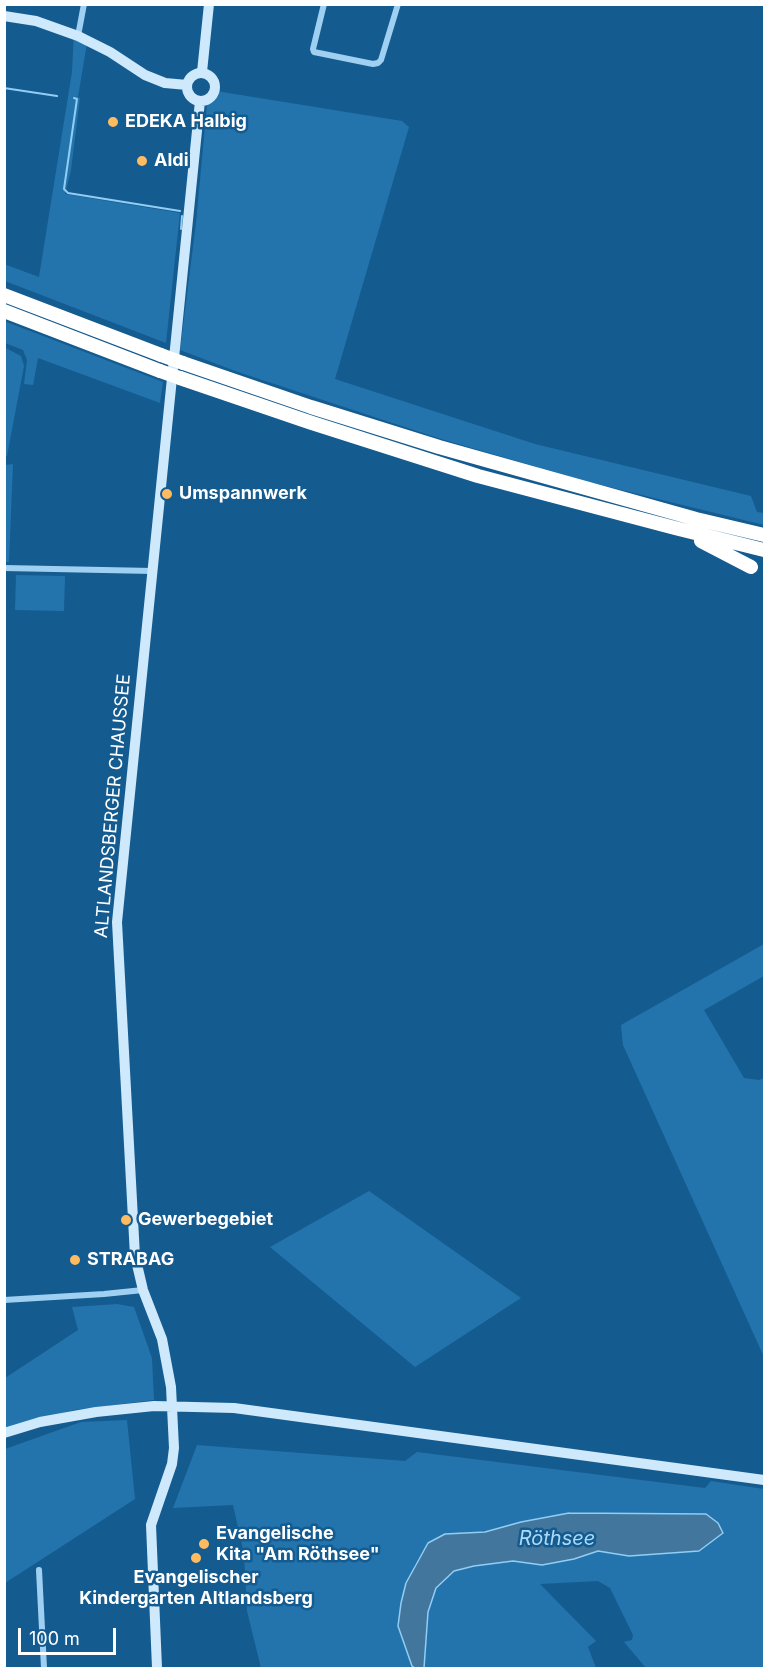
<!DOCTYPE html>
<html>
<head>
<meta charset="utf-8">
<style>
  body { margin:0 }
  #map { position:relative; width:769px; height:1673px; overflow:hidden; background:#145b90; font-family:Inter,sans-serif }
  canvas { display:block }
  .frame { position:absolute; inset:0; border:6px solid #fff; pointer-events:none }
  .scale { position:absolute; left:18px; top:1628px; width:98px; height:27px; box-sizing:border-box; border:3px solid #fff; border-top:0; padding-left:8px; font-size:18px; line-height:21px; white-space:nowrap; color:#fff; -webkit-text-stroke:4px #145b90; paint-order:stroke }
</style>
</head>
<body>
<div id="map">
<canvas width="769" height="1673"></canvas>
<div class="frame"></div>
<div class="scale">100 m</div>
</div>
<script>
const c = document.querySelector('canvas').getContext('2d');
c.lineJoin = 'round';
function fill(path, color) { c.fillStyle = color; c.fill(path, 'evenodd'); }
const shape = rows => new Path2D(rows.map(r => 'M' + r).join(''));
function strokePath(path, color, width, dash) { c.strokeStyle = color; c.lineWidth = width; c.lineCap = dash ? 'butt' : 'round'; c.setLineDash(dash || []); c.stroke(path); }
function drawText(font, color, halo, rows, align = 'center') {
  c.font = font + ' Inter,sans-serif'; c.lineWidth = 5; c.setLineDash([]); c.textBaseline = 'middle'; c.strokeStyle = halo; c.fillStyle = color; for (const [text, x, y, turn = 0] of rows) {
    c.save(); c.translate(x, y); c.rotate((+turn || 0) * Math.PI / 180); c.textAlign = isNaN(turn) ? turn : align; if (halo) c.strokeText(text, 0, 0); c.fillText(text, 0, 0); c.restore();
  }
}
fill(shape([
  [74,32,87,43,78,97,80,98,71,170,65,194,180,213,166,343,5,281,4,264,39,277,72,72],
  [216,91,402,121,409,127,335,379,535,444,751,496,757,512,764,513,764,525,589,482,441,439,235,371,180,350,196,223,207,105,213,98],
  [4,321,163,382,160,403,38,358,33,385,24,384,27,360,23,350,5,343],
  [4,347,21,356,24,366,7,456,4,456],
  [13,464,9,562,5,562,5,465],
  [16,575,65,576,64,611,15,610],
  [764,944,764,976,704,1010,744,1078,759,1080,764,1078,764,1357,623,1045,621,1025],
  [369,1191,521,1298,415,1367,270,1247],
  [117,1304,134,1307,152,1358,154,1400,74,1410,5,1429,5,1378,78,1330,72,1307],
  [127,1420,135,1499,5,1583,5,1449,81,1422],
  [197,1445,405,1461,417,1452,705,1488,711,1481,764,1489,764,1668,646,1668,624,1642,632,1640,633,1635,610,1588,598,1581,540,1584,596,1641,588,1647,596,1668,423,1668,428,1612,436,1588,454,1571,474,1566,513,1561,542,1565,574,1559,598,1551,629,1556,705,1514,664,1513,569,1513,521,1522,485,1532,445,1534,428,1543,414,1566,412,1666,415,1668,261,1668,247,1611,244,1554,233,1505,173,1508]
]), '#2374ad');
const water = shape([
  [569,1513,706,1514,718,1523,723,1533,699,1551,629,1556,598,1551,574,1559,542,1565,513,1561,474,1566,454,1571,436,1588,428,1612,424,1668,415,1668,412,1666,398,1626,401,1603,406,1583,428,1543,445,1534,485,1532,521,1522,569,1513]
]);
fill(water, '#42769c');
strokePath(water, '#92cdf4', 1.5);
strokePath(shape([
  [4,88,57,96],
  [74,98,77,99,64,189,68,193,180,211],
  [181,229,182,216]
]), '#92cdf4', 2);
strokePath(shape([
  [324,4,313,49,314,52,373,64,378,63,381,60,398,4],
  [78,36,84,4],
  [4,568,153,571],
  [4,1300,104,1294,143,1290],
  [39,1570,44,1668]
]), '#a0d0f1', 6);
strokePath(shape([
  [4,16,36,21,78,36,110,52,145,75,165,83,187,85],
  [202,72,209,4],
  '187 87a14 14 0 1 1 28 0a14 14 0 1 1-28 0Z',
  [4,1433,40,1422,96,1412,154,1406,234,1408,764,1480],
  [157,1668,151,1525,172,1464,174,1448,171,1387,162,1339,143,1290,135,1256,117,922,200,101]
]), '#cee8fc', 10);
strokePath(shape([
  [4,295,161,355],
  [4,311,160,371],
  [183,363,311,407,439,447,696,519,764,535],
  [180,378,309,422,478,476,675,528,764,550],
  [701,541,751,567]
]), '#fff', 14);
strokePath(shape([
  [161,355,183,363],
  [160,371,180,378]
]), '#fff', 14);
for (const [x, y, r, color] of [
  [113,122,6,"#ffbb60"],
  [142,161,6,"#ffbb60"],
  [167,494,6,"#ffbb60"],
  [126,1220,6,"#ffbb60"],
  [75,1260,6,"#ffbb60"],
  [204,1544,6,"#ffbb60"],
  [196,1558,6,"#ffbb60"]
]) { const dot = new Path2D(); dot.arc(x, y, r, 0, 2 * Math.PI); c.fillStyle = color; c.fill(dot); strokePath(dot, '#145b90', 2); }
drawText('bold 18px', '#fff', '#145b90', [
  ["EDEKA Halbig",125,122],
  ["Aldi",154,161],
  ["Umspannwerk",179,494],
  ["Gewerbegebiet",138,1220],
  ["STRABAG",87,1260],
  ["Evangelische",216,1534],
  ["Kita \"Am Röthsee\"",216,1555],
  ["Evangelischer",196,1578,"center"],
  ["Kindergarten Altlandsberg",196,1599,"center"]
], 'left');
drawText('18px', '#fff', '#145b90', [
  ["ALTLANDSBERGER CHAUSSEE",113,806,-85]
]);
drawText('italic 20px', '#acd9f8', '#145b90', [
  ["Röthsee",557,1539]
]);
</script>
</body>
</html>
